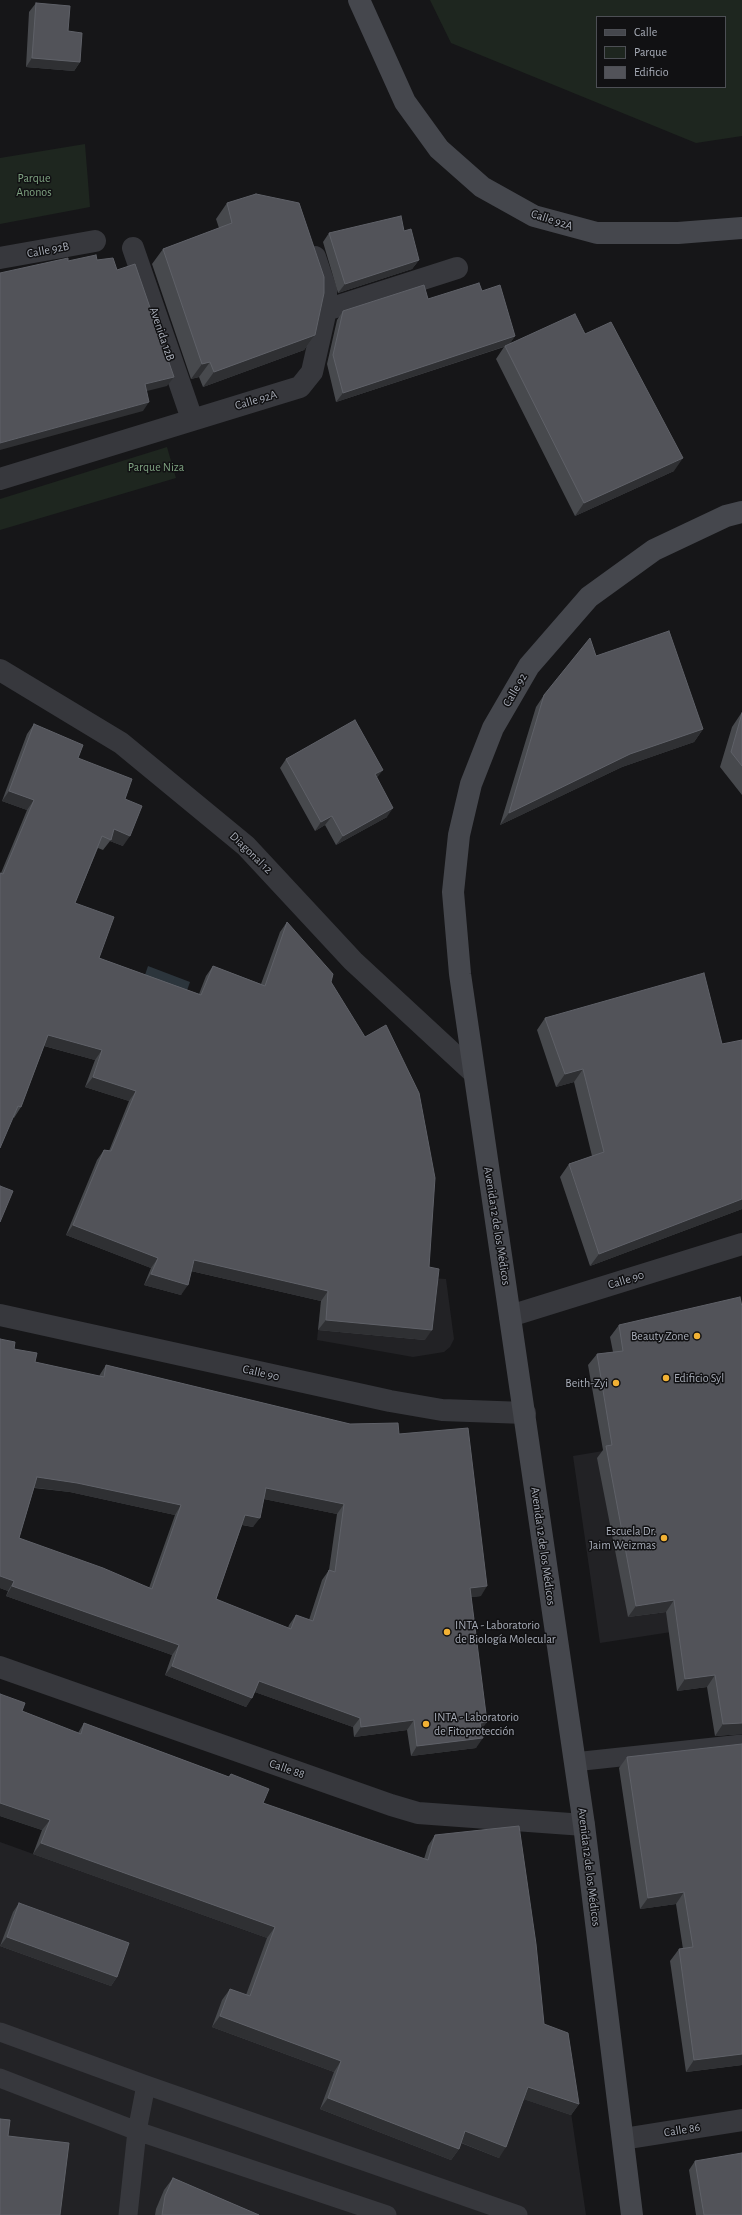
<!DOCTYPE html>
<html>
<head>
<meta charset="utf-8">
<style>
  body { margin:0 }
  #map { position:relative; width:742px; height:2215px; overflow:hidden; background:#161618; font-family:"Alegreya Sans",sans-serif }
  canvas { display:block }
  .legend { position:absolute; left:596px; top:16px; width:130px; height:72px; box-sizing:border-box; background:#111113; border:1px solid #4d4f55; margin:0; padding:5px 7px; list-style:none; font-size:12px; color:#a8adb8 }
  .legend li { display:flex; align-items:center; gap:8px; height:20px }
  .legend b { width:20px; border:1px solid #4d4f55 }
</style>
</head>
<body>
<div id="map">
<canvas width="742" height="2215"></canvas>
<ul class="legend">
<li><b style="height:5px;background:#45474d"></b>Calle</li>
<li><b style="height:11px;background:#1e261f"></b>Parque</li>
<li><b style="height:11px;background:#525359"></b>Edificio</li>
</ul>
</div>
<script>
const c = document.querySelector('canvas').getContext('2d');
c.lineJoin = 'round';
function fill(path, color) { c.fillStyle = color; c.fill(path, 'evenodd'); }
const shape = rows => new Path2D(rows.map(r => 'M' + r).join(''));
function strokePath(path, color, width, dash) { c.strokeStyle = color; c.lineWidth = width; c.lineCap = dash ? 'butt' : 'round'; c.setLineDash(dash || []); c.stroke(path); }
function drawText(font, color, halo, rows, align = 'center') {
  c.font = font + ' "Alegreya Sans",sans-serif'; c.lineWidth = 3; c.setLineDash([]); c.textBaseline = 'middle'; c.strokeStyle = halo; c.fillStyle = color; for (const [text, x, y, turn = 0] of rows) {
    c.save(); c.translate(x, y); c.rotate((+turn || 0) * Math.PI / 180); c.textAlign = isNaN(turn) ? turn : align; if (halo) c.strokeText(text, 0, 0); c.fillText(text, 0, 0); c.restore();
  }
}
fill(shape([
  [324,1271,446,1279,454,1339,450,1347,444,1352,413,1357,317,1340],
  [603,1451,742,1621,600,1643,573,1456],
  [0,1842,561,2044,586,2215,0,2215]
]), '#222225');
fill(shape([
  [430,0,742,0,742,136,696,143,451,43],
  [597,17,725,17,725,87,597,87],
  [85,144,90,207,0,224,0,158],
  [167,447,176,478,0,530,0,499]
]), '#1e261f');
fill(shape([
  [148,966,190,982,184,999,142,984]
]), '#2c353c');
strokePath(shape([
  [574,1762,742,1744],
  [0,2032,146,2085,518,2215],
  [0,2078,137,2131,387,2215],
  [128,2215,137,2131,146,2085]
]), '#37383d', 19);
strokePath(shape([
  [133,248,192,419],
  [315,257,326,290,326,310],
  [0,258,95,241],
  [0,479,300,387,312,372,326,310,457,268],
  [0,670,121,743,246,846,353,961,474,1073],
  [0,1315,390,1401,442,1410,525,1413],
  [510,1316,742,1244],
  [0,1667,391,1805,418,1813,584,1825],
  [623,2139,742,2120]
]), '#37383d', 22);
strokePath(shape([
  [359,0,405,102,439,149,482,187,534,216,597,233,678,233,742,228],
  [632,2215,584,1825,460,974,453,892,459,835,471,784,493,728,529,666,589,597,654,550,726,516,742,512]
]), '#45474d', 22);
fill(shape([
  [36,3,80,62,74,71,26,67,29,12],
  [227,203,315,335,304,350,203,387,199,377,191,379,152,264,163,249,219,228,216,219],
  [404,231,419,260,412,269,338,293,323,242,329,233],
  [428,299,515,336,510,343,585,334,674,471,575,516,496,359,504,347,336,402,327,364,337,320,343,311],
  [596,656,703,729,694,742,622,767,500,825,536,707,544,695],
  [742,712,742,795,720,767,732,727],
  [34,724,78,758,125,799,123,846,110,841,103,850,98,848,75,903,99,958,199,994,206,976,213,966,261,984,280,932,287,922,331,982,425,1340,318,1330,321,1301,191,1271,181,1295,144,1285,151,1268,66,1235,97,1160,104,1150,109,1151,129,1101,85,1087,95,1060,44,1046,21,1107,14,1118,13,1117,1,873,27,810,2,801,27,734],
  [286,759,377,778,387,817,336,845,325,825,315,831,280,768],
  [545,1018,722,1044,742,1209,590,1266,560,1177,569,1164,592,1156,574,1082,556,1087,537,1030],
  [619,1325,742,1734,715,1736,707,1687,677,1691,666,1612,628,1617,597,1458,603,1450,588,1365,597,1354,613,1352,610,1337],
  [0,1339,35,1362,99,1376,106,1365,350,1424,399,1434,481,1596,471,1597,481,1730,476,1748,411,1756,407,1730,354,1737,353,1727,255,1692,246,1707,165,1675,172,1655,6,1596,8,1591,0,1588],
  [34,1488,70,1492,175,1515,149,1588,19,1538],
  [264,1499,337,1514,329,1570,322,1580,309,1620,296,1615,289,1625,288,1628,216,1599,242,1525,253,1527],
  [0,1694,22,1711,78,1733,84,1723,229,1777,231,1774,263,1803,424,1859,428,1846,435,1835,544,2024,579,2104,571,2115,524,2099,499,2158,461,2143,459,2149,451,2160,320,2109,334,2072,212,2027,222,2000,230,1989,246,1995,267,1938,33,1854,42,1830,0,1816],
  [742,1744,742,2065,686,2072,670,1961,679,1949,683,1949,676,1904,640,1909,619,1768,627,1757],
  [19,1903,117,1977,111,1986,0,1946,13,1912],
  [695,2161,742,2215,696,2215,689,2170],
  [173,2178,259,2215,155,2215,156,2209,164,2190]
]), '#47494d');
fill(shape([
  [32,58,80,62,74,71,26,67],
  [419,260,412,269,338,293,345,284],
  [315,335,304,350,203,387,214,372],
  [515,336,509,345,336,402,343,393],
  [210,362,199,377,191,379,202,364],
  [174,377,167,386,139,393,145,384],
  [149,402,143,411,0,450,0,443],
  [683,458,674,471,575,516,584,503],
  [703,729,694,742,622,767,500,825,509,813,630,754],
  [383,770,376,779,375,774],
  [9,791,34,800,27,810,2,801],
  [393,808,387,817,336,845,343,836],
  [332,816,325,825,315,831,321,822],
  [114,829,130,836,123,846,110,841],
  [48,1035,102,1050,95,1060,41,1045],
  [583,1069,574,1082,556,1087,565,1074],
  [93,1077,136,1091,129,1101,85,1087],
  [742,1199,742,1209,590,1266,599,1254],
  [73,1225,158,1258,151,1268,66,1235],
  [194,1260,328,1291,321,1301,187,1270],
  [151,1274,188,1285,181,1295,144,1285],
  [326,1320,432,1330,425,1340,318,1330],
  [37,1477,77,1483,181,1505,175,1515,70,1492,30,1487],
  [266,1488,344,1504,337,1514,259,1498],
  [245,1515,260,1518,253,1527,238,1524],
  [0,1576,14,1581,8,1591,0,1588],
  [12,1586,179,1645,172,1655,6,1596],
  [487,1586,481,1596,463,1598,470,1588],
  [674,1600,666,1612,628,1617,636,1606],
  [172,1666,252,1698,246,1707,165,1675],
  [715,1675,707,1687,677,1691,685,1679],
  [259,1681,360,1718,353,1727,252,1691],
  [414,1720,407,1730,354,1737,361,1727],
  [487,1722,480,1732,480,1723],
  [742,1723,742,1734,715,1736,723,1724],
  [483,1738,476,1748,411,1756,417,1746],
  [0,1803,50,1820,42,1830,0,1816],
  [41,1843,275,1927,267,1938,33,1854],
  [684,1892,676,1904,640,1909,648,1898],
  [7,1937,117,1977,111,1986,0,1946],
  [220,2016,341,2061,334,2072,212,2027],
  [742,2054,742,2065,686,2072,694,2060],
  [528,2087,579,2104,571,2115,520,2098],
  [328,2098,459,2149,451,2160,320,2109],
  [465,2131,506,2147,499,2158,457,2141]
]), '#2f3033');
const building = shape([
  [36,3,70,6,68,31,82,33,80,62,32,58,36,3],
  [256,194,299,203,324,277,324,293,315,335,214,372,210,362,202,364,163,249,232,223,227,203,256,194],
  [401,216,404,231,411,229,419,260,345,284,329,233,401,216],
  [96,255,97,260,113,258,117,270,135,264,174,377,145,384,149,402,0,443,0,273,68,258,68,261,96,255],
  [479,283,482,291,500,285,515,336,343,393,333,355,343,311,424,285,428,299,479,283],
  [575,314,585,334,611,322,683,458,584,503,505,346,575,314],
  [669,631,703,729,630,754,509,813,544,695,590,638,596,656,669,631],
  [742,713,742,766,731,752,742,713],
  [355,720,383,770,375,774,393,808,343,836,332,816,321,822,286,759,355,720],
  [34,724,83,745,78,758,132,779,125,799,142,806,130,836,114,829,111,840,102,836,75,903,114,917,99,958,201,995,213,966,265,986,287,922,333,974,331,982,365,1037,386,1025,419,1093,435,1178,429,1267,439,1269,432,1330,326,1320,328,1291,194,1260,188,1285,151,1274,158,1258,73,1225,104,1150,111,1151,136,1091,93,1077,102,1050,48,1035,21,1107,18,1106,0,1148,0,873,3,874,34,800,9,791,34,724],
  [704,973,722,1044,742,1040,742,1199,599,1254,569,1164,604,1152,583,1069,565,1074,545,1018,704,973],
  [0,1186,13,1191,0,1222,0,1186],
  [740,1297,742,1307,742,1723,723,1724,715,1675,685,1679,674,1600,636,1606,606,1446,612,1445,597,1354,623,1351,619,1325,740,1297],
  [0,1339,15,1342,14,1349,37,1353,35,1362,104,1377,106,1365,350,1424,398,1423,399,1434,468,1428,487,1586,470,1588,487,1722,480,1723,483,1738,417,1746,414,1720,361,1727,360,1718,259,1681,252,1698,172,1666,179,1645,12,1586,14,1581,0,1576,0,1339],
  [37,1477,77,1483,181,1505,152,1589,103,1568,19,1538,37,1477],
  [266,1488,344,1504,335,1572,329,1570,313,1621,296,1615,291,1629,216,1599,245,1515,260,1518,266,1488],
  [0,1694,25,1703,22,1711,81,1734,84,1723,229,1777,231,1774,269,1789,263,1803,428,1860,435,1835,519,1826,536,1944,544,2024,568,2033,579,2104,528,2087,506,2147,465,2131,459,2149,328,2098,341,2061,220,2016,230,1989,250,1996,275,1927,41,1843,50,1820,0,1803,0,1694],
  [742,1744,742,2054,694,2060,679,1949,693,1947,684,1892,648,1898,627,1757,742,1744],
  [19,1903,129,1943,117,1977,7,1937,19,1903],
  [0,2119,10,2120,8,2136,69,2143,60,2215,0,2215,0,2119],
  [742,2153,742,2215,704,2215,695,2161,742,2153],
  [173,2178,259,2215,162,2215,165,2196,173,2178]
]);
fill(building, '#525359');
strokePath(building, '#5f6168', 1);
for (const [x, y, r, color] of [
  [697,1336,4,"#f2b134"],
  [666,1378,4,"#f2b134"],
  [616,1383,4,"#f2b134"],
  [664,1538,4,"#f2b134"],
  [447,1632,4,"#f2b134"],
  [426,1724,4,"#f2b134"]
]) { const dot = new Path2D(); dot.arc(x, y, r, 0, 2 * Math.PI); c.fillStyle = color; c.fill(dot); strokePath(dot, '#111113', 1.5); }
drawText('12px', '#7fa381', '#111113', [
  ["Parque",34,178],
  ["Anonos",34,192],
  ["Parque Niza",156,467]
]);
drawText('12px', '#a8adb8', '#111113', [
  ["Calle 92A",552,220,18],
  ["Calle 92B",48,250,-11],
  ["Avenida 12B",162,334,71],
  ["Calle 92A",256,400,-16],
  ["Calle 92",515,690,-60],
  ["Diagonal 12",251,853,44],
  ["Avenida 12 de los Médicos",497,1226,81],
  ["Calle 90",626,1280,-17],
  ["Calle 90",261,1373,13],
  ["Avenida 12 de los Médicos",543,1546,82],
  ["Calle 88",287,1769,19],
  ["Avenida 12 de los Médicos",589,1867,83],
  ["Calle 86",682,2130,-9]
]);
drawText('12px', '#a8adb8', '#111113', [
  ["Beauty Zone",689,1336],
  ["Edificio Syl",674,1378,"left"],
  ["Beith-Zyi",608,1383],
  ["Escuela Dr.",656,1531],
  ["Jaim Weizmas",656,1545],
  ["INTA - Laboratorio",455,1625,"left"],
  ["de Biología Molecular",455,1639,"left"],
  ["INTA - Laboratorio",434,1717,"left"],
  ["de Fitoprotección",434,1731,"left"]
], 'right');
</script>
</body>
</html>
